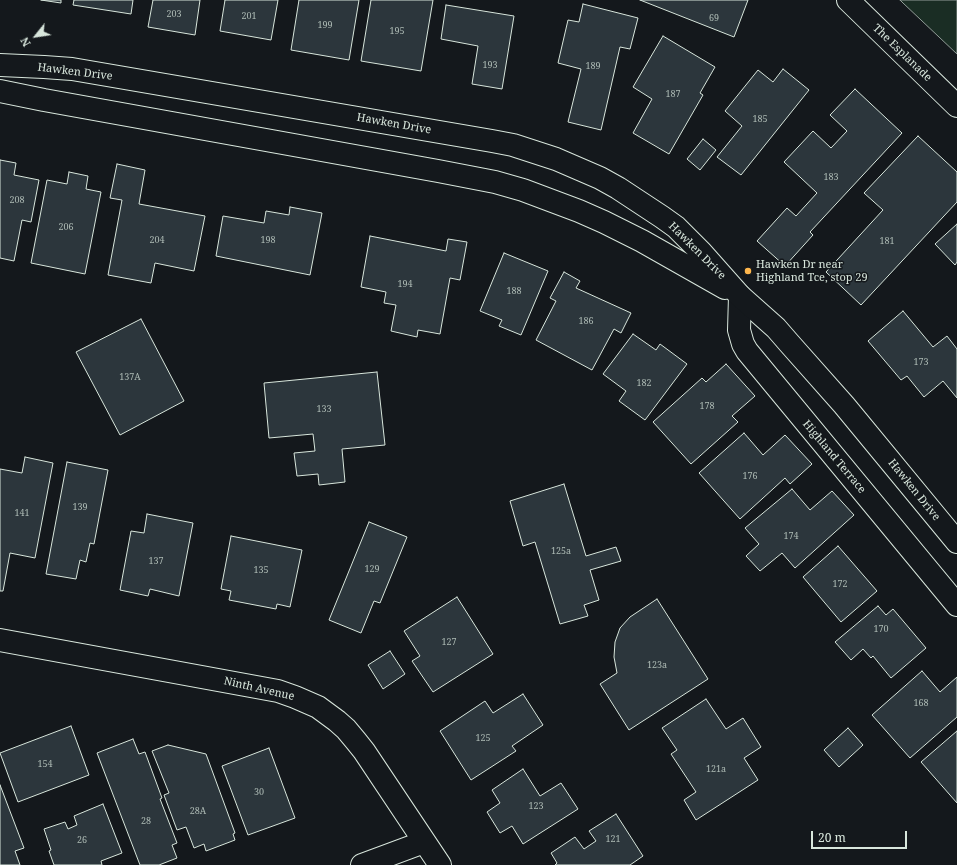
<!DOCTYPE html>
<html>
<head>
<meta charset="utf-8">
<style>
  body { margin:0 }
  #map { position:relative; width:957px; height:865px; overflow:hidden; background:#14181c; font-family:"Noto Serif",serif }
  canvas { display:block }
  .north { position:absolute; left:16px; top:16px; width:40px; height:40px; -webkit-text-stroke:3px #14181c; paint-order:stroke; rotate:240deg; font-size:11px; font-weight:700; line-height:16px; text-align:center; color:#d8e6dc }
  .north::after { content:''; display:block; margin:auto; width:14px; height:18px; background:#d8e6dc; clip-path:polygon(50% 0,100% 100%,50% 72%,0 100%) }
  .scale { position:absolute; left:811px; top:831px; width:96px; height:18px; box-sizing:border-box; border:2px solid #d8e6dc; border-top:0; padding-left:5px; font-size:12px; line-height:14px; white-space:nowrap; color:#d8e6dc; -webkit-text-stroke:3px #14181c; paint-order:stroke }
</style>
</head>
<body>
<div id="map">
<canvas width="957" height="865"></canvas>
<div class="north">N</div>
<div class="scale">20 m</div>
</div>
<script>
const c = document.querySelector('canvas').getContext('2d');
c.lineJoin = 'round';
function fill(path, color) { c.fillStyle = color; c.fill(path, 'evenodd'); }
const shape = rows => new Path2D(rows.map(r => 'M' + r).join(''));
function strokePath(path, color, width, dash) { c.strokeStyle = color; c.lineWidth = width; c.lineCap = dash ? 'butt' : 'round'; c.setLineDash(dash || []); c.stroke(path); }
function drawText(font, color, halo, rows, align = 'center') {
  c.font = font + ' "Noto Serif",serif'; c.lineWidth = 3; c.setLineDash([]); c.textBaseline = 'middle'; c.strokeStyle = halo; c.fillStyle = color; for (const [text, x, y, turn = 0] of rows) {
    c.save(); c.translate(x, y); c.rotate((+turn || 0) * Math.PI / 180); c.textAlign = isNaN(turn) ? turn : align; if (halo) c.strokeText(text, 0, 0); c.fillText(text, 0, 0); c.restore();
  }
}
const green = shape([
  [900,0,957,0,957,54,903,3,900,0]
]);
fill(green, '#1a2d24');
strokePath(green, '#939e99', 1);
const building = shape([
  [41,0,61,0,61,3,41,0],
  [74,0,133,0,131,14,73,5,74,0],
  [153,0,200,0,195,35,148,27,153,0],
  [225,0,278,0,271,40,220,31,225,0],
  [299,0,359,0,349,60,291,50,299,0],
  [371,0,433,0,421,71,361,61,371,0],
  [640,0,748,0,734,37,640,0],
  [583,4,638,18,630,49,620,47,601,130,568,122,581,69,558,63,568,20,579,22,583,4],
  [446,5,514,16,502,89,472,84,478,46,441,39,446,5],
  [663,36,715,67,700,93,703,95,669,154,633,133,652,99,633,87,663,36],
  [783,69,809,90,741,175,717,157,742,126,725,111,758,70,773,82,783,69],
  [855,89,902,133,810,232,813,235,785,266,757,241,787,208,796,216,817,193,784,162,813,131,831,148,847,131,830,115,855,89],
  [918,136,957,172,957,202,861,305,826,272,883,210,864,193,918,136],
  [703,139,716,150,700,170,687,159,703,139],
  [0,160,16,163,14,175,39,180,31,222,22,220,14,261,0,258,0,160],
  [117,164,145,170,139,204,205,216,194,271,155,263,151,283,108,275,122,200,110,198,117,164],
  [69,172,88,176,86,189,101,192,85,274,31,263,47,180,67,184,69,172],
  [290,207,322,213,310,275,216,256,223,216,264,223,266,211,289,215,290,207],
  [957,224,957,262,955,265,935,244,957,224],
  [370,236,446,251,448,239,467,242,460,280,450,278,440,334,418,330,417,337,391,331,396,305,384,303,386,292,361,287,370,236],
  [504,253,548,271,521,335,499,326,502,320,480,311,504,253],
  [564,272,580,281,576,288,631,313,621,333,614,329,592,370,536,340,556,301,550,298,564,272],
  [903,311,933,347,947,336,957,349,957,398,943,381,924,397,907,376,901,380,868,341,903,311],
  [141,319,184,401,120,435,76,352,141,319],
  [633,334,656,350,660,344,687,364,645,420,619,401,626,391,603,374,633,334],
  [726,364,755,396,732,416,738,422,691,464,653,422,702,378,706,382,726,364],
  [377,372,385,445,342,449,345,482,319,485,318,474,297,476,294,453,315,451,313,434,269,438,264,383,377,372],
  [744,433,763,455,785,435,812,464,790,484,785,478,740,519,699,473,744,433],
  [25,457,53,463,35,558,10,553,3,591,0,591,0,469,22,473,25,457],
  [67,462,108,470,94,544,90,543,86,562,80,560,76,579,46,574,67,462],
  [564,484,586,556,616,547,621,561,590,570,599,600,584,605,588,616,560,624,535,542,523,546,510,501,564,484],
  [792,489,810,510,832,491,854,515,795,568,782,553,760,571,746,556,759,544,745,528,792,489],
  [147,514,193,523,179,596,150,589,148,596,120,590,131,531,144,533,147,514],
  [369,522,407,537,380,603,374,601,361,633,329,620,369,522],
  [231,536,302,550,290,607,277,604,276,609,229,600,231,591,221,589,231,536],
  [838,546,877,591,841,622,803,577,838,546],
  [457,597,493,654,433,692,412,661,420,656,404,631,457,597],
  [657,599,708,679,629,730,600,684,617,673,614,657,615,642,620,628,630,617,657,599],
  [878,606,886,615,893,609,926,648,891,678,873,656,871,658,863,649,851,660,835,642,878,606],
  [390,651,405,674,383,689,368,665,390,651],
  [922,671,940,692,957,677,957,717,910,758,872,715,922,671],
  [523,694,543,725,512,746,516,751,471,780,440,731,485,701,493,713,523,694],
  [706,699,726,729,743,718,761,747,744,758,758,780,696,820,684,800,696,792,671,754,677,750,662,728,706,699],
  [71,726,89,775,18,802,0,753,71,726],
  [848,728,863,745,839,767,824,750,848,728],
  [957,731,957,803,921,762,957,731],
  [133,739,139,754,145,752,162,798,160,799,177,843,172,845,177,858,159,865,140,865,97,753,133,739],
  [168,745,206,754,235,833,233,834,235,840,206,851,204,844,194,848,186,827,177,830,164,795,169,793,152,751,168,745],
  [269,748,295,818,248,835,222,766,269,748],
  [523,769,540,796,561,783,578,809,523,844,512,826,500,833,487,812,500,803,492,790,523,769],
  [0,785,24,848,15,851,20,865,0,865,0,785],
  [103,804,122,853,101,861,102,865,54,865,49,851,51,850,44,829,65,822,68,829,77,825,74,816,103,804],
  [616,814,643,856,630,865,555,865,557,863,551,853,575,837,584,849,596,841,589,831,616,814]
]);
fill(building, '#2c363c');
strokePath(building, '#d8e6dc', 1);
const minor = shape([
  [848,0,957,106],
  [740,296,739,330,743,344,747,351,957,605],
  [0,640,278,691,295,697,318,707,337,721,346,729,356,741,364,751,440,865],
  [362,865,424,842]
]);
const secondary = shape([
  [0,65,44,67,72,69,492,141,513,145,556,159,600,178,618,188,662,217,676,227,701,252,740,296,776,328,789,343,844,405,957,542],
  [0,91,44,100,438,171,495,182,523,190,579,211,604,222,642,241,725,288]
]);
strokePath(minor, '#d8e6dc', 24);
strokePath(secondary, '#d8e6dc', 24);
strokePath(minor, '#14181c', 22);
strokePath(secondary, '#14181c', 22);
for (const [x, y, r, color] of [
  [748,271,4,"#ffb74d"]
]) { const dot = new Path2D(); dot.arc(x, y, r, 0, 2 * Math.PI); c.fillStyle = color; c.fill(dot); strokePath(dot, '#14181c', 1.5); }
drawText('9px', '#adbab4', null, [
  ["203",174,14],
  ["201",249,16],
  ["69",714,18],
  ["199",325,25],
  ["195",397,31],
  ["193",490,65],
  ["189",593,66],
  ["187",673,94],
  ["185",760,119],
  ["183",831,177],
  ["208",17,200],
  ["206",66,227],
  ["204",157,240],
  ["198",268,240],
  ["181",887,241],
  ["194",405,284],
  ["188",514,291],
  ["186",586,321],
  ["173",921,362],
  ["137A",130,377],
  ["182",644,383],
  ["178",707,406],
  ["133",324,409],
  ["176",750,476],
  ["139",80,507],
  ["141",22,513],
  ["174",791,536],
  ["125a",561,551],
  ["137",156,561],
  ["129",372,569],
  ["135",261,570],
  ["172",840,584],
  ["170",881,629],
  ["127",449,642],
  ["123a",657,665],
  ["168",921,703],
  ["125",483,738],
  ["154",45,764],
  ["121a",716,769],
  ["30",259,792],
  ["123",536,806],
  ["28A",198,811],
  ["28",146,821],
  ["121",613,839],
  ["26",82,840]
]);
drawText('11px', '#d8e6dc', '#14181c', [
  ["The Esplanade",902,53,44],
  ["Hawken Drive",75,72,7],
  ["Hawken Drive",394,124,10],
  ["Hawken Drive",697,251,45],
  ["Highland Terrace",834,457,50],
  ["Hawken Drive",914,490,51],
  ["Ninth Avenue",259,689,13]
]);
drawText('11px', '#d8e6dc', '#14181c', [
  ["Hawken Dr near",756,265],
  ["Highland Tce, stop 29",756,278]
], 'left');
</script>
</body>
</html>
